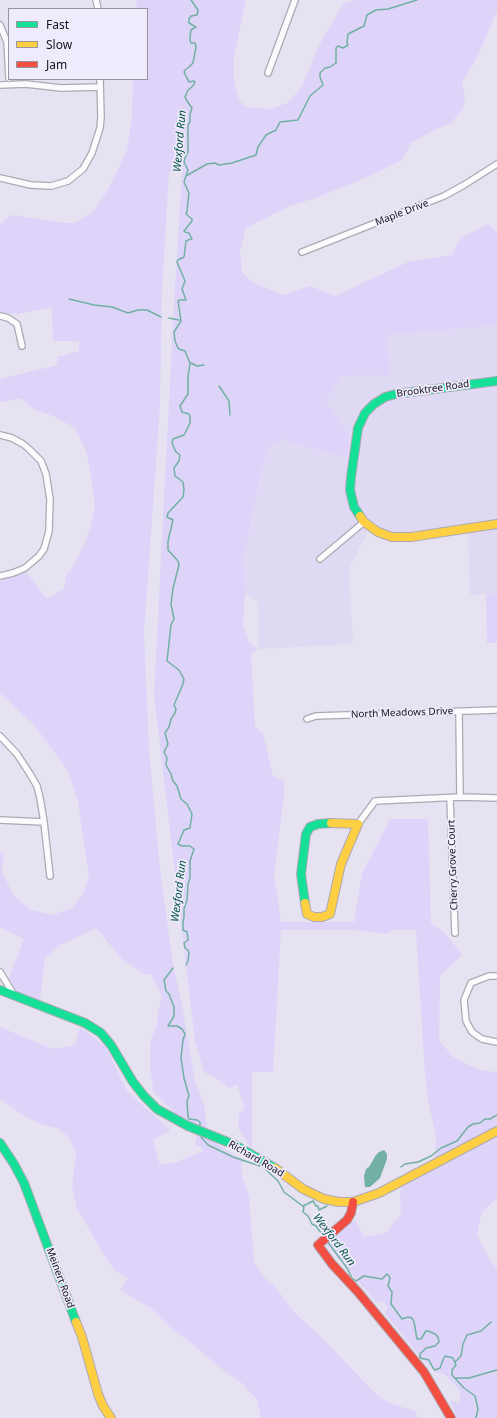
<!DOCTYPE html>
<html>
<head>
<meta charset="utf-8">
<style>
  body { margin:0 }
  #map { position:relative; width:497px; height:1418px; overflow:hidden; background:#e6e2f1; font-family:"Noto Sans",sans-serif }
  canvas { display:block }
  .legend { position:absolute; left:8px; top:8px; width:140px; height:72px; box-sizing:border-box; background:#efebfc; border:1px solid #9895a2; margin:0; padding:5px 7px; list-style:none; font-size:12px; color:#15131c }
  .legend li { display:flex; align-items:center; gap:8px; height:20px }
  .legend b { width:20px; border:1px solid #9895a2 }
</style>
</head>
<body>
<div id="map">
<canvas width="497" height="1418"></canvas>
<ul class="legend">
<li><b style="height:5px;background:#16e098"></b>Fast</li>
<li><b style="height:5px;background:#ffcf43"></b>Slow</li>
<li><b style="height:5px;background:#f24e42"></b>Jam</li>
</ul>
</div>
<script>
const c = document.querySelector('canvas').getContext('2d');
c.lineJoin = 'round';
function fill(path, color) { c.fillStyle = color; c.fill(path, 'evenodd'); }
const shape = rows => new Path2D(rows.map(r => 'M' + r).join(''));
function strokePath(path, color, width, dash) { c.strokeStyle = color; c.lineWidth = width; c.lineCap = dash ? 'butt' : 'round'; c.setLineDash(dash || []); c.stroke(path); }
function drawText(font, color, halo, rows, align = 'center') {
  c.font = font + ' "Noto Sans",sans-serif'; c.lineWidth = 3.5; c.setLineDash([]); c.textBaseline = 'middle'; c.strokeStyle = halo; c.fillStyle = color; for (const [text, x, y, turn = 0] of rows) {
    c.save(); c.translate(x, y); c.rotate((+turn || 0) * Math.PI / 180); c.textAlign = isNaN(turn) ? turn : align; if (halo) c.strokeText(text, 0, 0); c.fillText(text, 0, 0); c.restore();
  }
}
fill(shape([
  [497,325,497,593,470,595,468,533,399,541,368,531,349,569,353,644,258,649,258,602,245,593,244,556,260,478,269,448,280,439,347,458,351,438,324,400,343,376,390,374,387,335]
]), '#e0d9f3');
fill(shape([
  [137,0,246,0,234,56,234,82,239,100,246,107,271,109,287,103,302,87,318,47,344,3,356,0,497,0,497,11,478,55,462,83,465,97,463,109,451,123,430,132,411,143,402,160,370,176,316,198,292,205,246,228,240,252,242,273,254,283,283,295,310,286,335,296,408,262,452,255,460,238,489,224,497,233,497,325,387,335,390,375,343,376,325,400,351,438,347,458,280,439,269,448,260,478,244,556,245,593,243,624,249,643,258,649,251,655,255,727,263,733,273,776,284,781,284,795,274,874,281,922,354,922,362,874,390,819,428,819,431,923,446,934,462,955,440,976,439,1040,453,1057,479,1070,497,1072,497,1198,482,1212,477,1235,488,1257,497,1269,497,1418,457,1418,450,1400,459,1403,461,1391,444,1374,435,1372,418,1354,385,1313,388,1308,383,1301,377,1303,324,1242,355,1220,364,1237,386,1233,401,1214,400,1195,403,1180,435,1164,436,1137,429,1105,425,1074,416,930,393,930,387,934,355,930,281,930,273,1072,252,1072,252,1150,238,1128,239,1114,245,1108,237,1085,229,1088,216,1078,204,1072,195,1042,154,695,174,303,182,173,169,172,162,291,160,406,144,633,149,750,160,868,173,965,181,999,195,1081,204,1104,207,1129,185,1121,176,1114,154,1093,150,1068,150,1050,151,1039,157,1025,158,1011,162,997,151,974,144,974,122,959,96,928,60,945,45,958,40,1001,17,993,8,980,24,939,0,927,0,853,4,853,2,871,13,895,31,910,53,915,72,908,83,894,89,876,78,802,68,771,35,726,0,693,0,581,26,572,47,599,64,589,66,576,74,565,83,547,90,529,95,507,92,482,86,451,75,428,51,415,35,410,20,398,5,402,0,401,0,379,58,365,57,357,79,351,79,341,53,341,52,307,19,314,0,313,0,224,12,215,66,223,75,223,94,211,109,188,127,150,132,116,133,79,147,79,147,9,136,9],
  [497,593,497,643,487,643,486,594],
  [0,1027,53,1049,75,1045,80,1027,106,1047,127,1091,171,1131,153,1139,160,1165,177,1162,203,1151,201,1147,195,1145,197,1135,212,1139,223,1148,244,1160,241,1167,243,1179,249,1196,254,1262,264,1277,277,1289,293,1311,320,1336,378,1396,392,1404,415,1411,418,1418,261,1418,257,1400,243,1384,219,1367,194,1345,170,1327,152,1309,120,1290,128,1278,115,1271,104,1255,77,1208,72,1187,76,1154,69,1137,57,1128,43,1125,23,1115,0,1099]
]), '#ded4f9');
fill(shape([
  [384,1150,387,1154,387,1159,380,1178,370,1187,365,1187,364,1176,366,1169,369,1167,376,1155,379,1152]
]), '#71b0a3');
strokePath(shape([
  [186,176,207,164,215,163,219,165,232,163,256,155,258,147,266,135,276,130,280,122,298,120,310,96,323,85,320,77,320,73,325,68,330,67,336,63,336,48,338,46,343,48,348,45,347,42,348,34,364,26,367,15,376,10,388,9,417,0],
  [69,299,94,305,112,307,128,313,138,310,147,310,161,317],
  [169,318,179,320],
  [191,363,197,366,204,365],
  [219,386,229,401,230,415],
  [186,965,188,961,189,953,188,950,185,948,184,943,188,940,188,938,187,932,183,930,183,922,184,917,184,909,187,900,188,884,190,878,190,861,194,849,190,846,182,846,178,844,184,830,190,828,192,814,187,804,181,799,177,786,173,781,171,774,166,765,167,758,164,752,168,744,165,733,169,727,171,719,175,713,176,709,174,705,183,684,184,679,179,670,167,661,171,625,174,619,171,604,173,588,179,565,178,561,168,550,168,541,173,520,167,517,168,513,183,497,184,490,183,482,175,476,174,468,179,461,180,455,176,452,172,443,173,439,184,435,190,423,190,416,189,414,182,412,180,406,188,394,188,377,190,363,185,351,179,349,178,348,175,341,174,332,181,321,178,301,180,300,186,300,182,289,185,281,177,262,178,260,184,257,186,241,188,240,192,239,189,233,185,232,184,231,192,221,192,219,186,214,187,211,189,193,184,182,188,170,184,162,185,158,188,152,188,125,190,122,190,114,192,108,187,101,185,97,188,90,193,86,195,82,194,81,189,82,184,72,185,70,189,67,193,63,196,47,195,43,191,43,190,40,190,37,191,30,196,27,189,23,189,19,191,16,197,15,198,10,191,0],
  [173,968,164,980,166,991,169,994,174,1007,174,1016,168,1026,177,1026,182,1029,185,1034,183,1040,181,1058,184,1078,189,1096,187,1101,188,1116,189,1119,197,1120,200,1122,200,1126],
  [201,1137,208,1145,233,1157,263,1167,278,1181,284,1192,304,1207,303,1212,308,1216,312,1224,316,1226,324,1237],
  [401,1167,405,1164,418,1162,431,1156,441,1148,457,1141,468,1127,473,1124,480,1123,485,1119,490,1119,497,1115],
  [303,1206,313,1201,316,1206,318,1206,319,1210,327,1206],
  [327,1241,347,1268,352,1278,356,1281,364,1276,382,1279,387,1274,389,1276,390,1278,388,1286,392,1292,391,1304,402,1319,408,1317,412,1318,414,1322,417,1339,421,1339,426,1331,428,1331,435,1334,438,1337,439,1342,435,1346,426,1348,420,1354,420,1358,429,1360,433,1368,435,1370,440,1368,443,1360,445,1356,453,1358,456,1365,452,1370,452,1375,464,1388,475,1396,478,1409,476,1418],
  [455,1362,461,1356,463,1344,467,1335,481,1331,491,1322],
  [456,1378,469,1378,497,1370]
]), '#71b0a3', 1.5);
const street = shape([
  [96,0,98,9],
  [0,25,7,42,9,78],
  [268,73,295,0],
  [0,85,26,84,61,88,100,87],
  [0,178,31,185,51,186,68,181,83,169,92,153,100,128,101,117,100,79],
  [302,252,444,196,464,185,497,164],
  [0,316,8,318,17,324,22,346],
  [0,435,12,438,23,444,29,449,41,461,46,474,50,499,49,531,44,549,39,556,25,568,13,573,0,576],
  [320,559,364,522],
  [459,711,460,797],
  [307,719,316,716,497,710],
  [0,736,17,754,30,774,37,786,40,798,44,822,50,876],
  [450,798,455,933],
  [0,820,44,822],
  [358,824,375,801,460,797,497,798],
  [0,972,14,995],
  [497,976,489,976,471,983,464,1000,466,1021,472,1032,482,1039,497,1042]
]);
const fast = shape([
  [360,516,354,507,350,490,351,477,358,428,365,413,374,404,385,397,396,394,497,381],
  [305,903,301,874,306,834,310,827,318,824,331,823],
  [0,990,85,1023,101,1033,111,1045,133,1082,144,1096,157,1109,188,1126,235,1145,275,1168],
  [0,1143,14,1164,24,1183,76,1322]
]);
const slow = shape([
  [360,516,364,522,378,532,392,537,411,537,497,524],
  [305,903,307,914,314,917,322,917,330,914,341,864,358,824,331,823],
  [275,1168,303,1189,324,1199,339,1202,353,1202,379,1193,497,1131],
  [76,1322,82,1337,98,1394,103,1406,111,1418]
]);
const jam = shape([
  [353,1202,351,1213,347,1220,318,1245,332,1264,358,1292,424,1372,451,1418]
]);
strokePath(street, '#aca9b4', 8);
strokePath(fast, '#aca9b4', 10);
strokePath(slow, '#aca9b4', 10);
strokePath(jam, '#aca9b4', 10);
strokePath(street, '#fbfbfd', 5.5);
strokePath(fast, '#16e098', 8);
strokePath(slow, '#ffcf43', 8);
strokePath(jam, '#f24e42', 8);
drawText('10px', '#15131c', '#efebfc', [
  ["Maple Drive",402,213,-21],
  ["Brooktree Road",433,389,-8],
  ["North Meadows Drive",402,713,-2],
  ["Cherry Grove Court",453,865,-92],
  ["Richard Road",256,1159,30],
  ["Meinert Road",60,1278,70]
]);
drawText('italic 11px', '#005141', '#efebfc', [
  ["Wexford Run",180,141,-85],
  ["Wexford Run",179,891,-83],
  ["Wexford Run",334,1240,53]
]);
</script>
</body>
</html>
